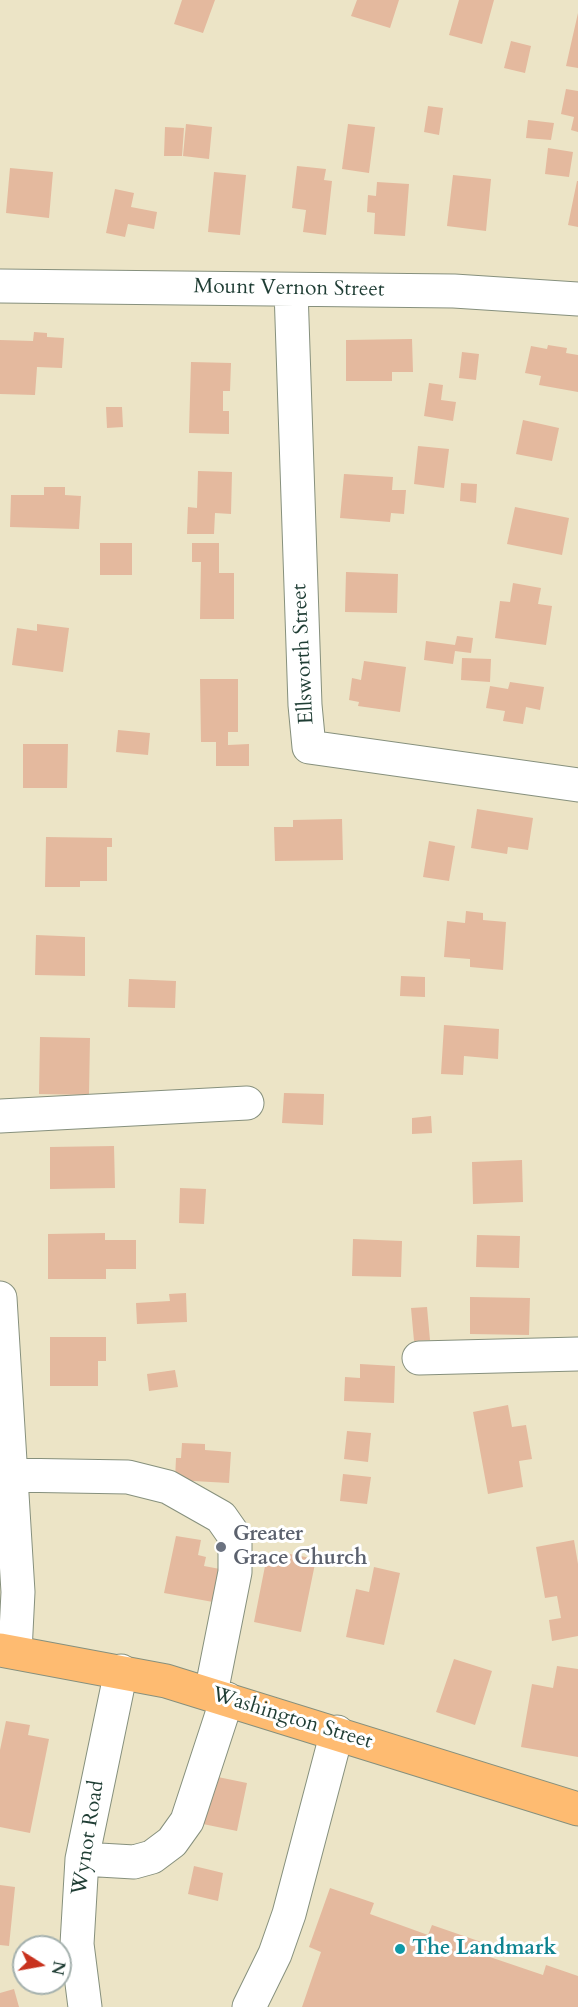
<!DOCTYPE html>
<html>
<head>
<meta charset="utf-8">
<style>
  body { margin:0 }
  #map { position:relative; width:578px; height:2007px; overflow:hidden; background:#ece4c6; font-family:Cardo,serif }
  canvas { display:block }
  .north { position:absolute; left:12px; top:1935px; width:60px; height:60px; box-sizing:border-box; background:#fff; border:2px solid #a5b1ae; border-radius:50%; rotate:101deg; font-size:16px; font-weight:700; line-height:24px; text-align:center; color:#1f3d34 }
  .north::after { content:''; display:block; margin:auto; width:21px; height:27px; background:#c8321e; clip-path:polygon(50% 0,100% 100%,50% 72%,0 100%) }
</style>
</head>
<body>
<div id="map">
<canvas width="578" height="2007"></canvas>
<div class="north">N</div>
</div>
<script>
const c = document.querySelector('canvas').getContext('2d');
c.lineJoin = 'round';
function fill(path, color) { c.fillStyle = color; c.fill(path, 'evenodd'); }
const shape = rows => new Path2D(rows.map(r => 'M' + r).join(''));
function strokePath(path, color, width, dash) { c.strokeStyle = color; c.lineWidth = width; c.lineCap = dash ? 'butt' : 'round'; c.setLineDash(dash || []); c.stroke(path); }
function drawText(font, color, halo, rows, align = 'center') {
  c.font = font + ' Cardo,serif'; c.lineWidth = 6; c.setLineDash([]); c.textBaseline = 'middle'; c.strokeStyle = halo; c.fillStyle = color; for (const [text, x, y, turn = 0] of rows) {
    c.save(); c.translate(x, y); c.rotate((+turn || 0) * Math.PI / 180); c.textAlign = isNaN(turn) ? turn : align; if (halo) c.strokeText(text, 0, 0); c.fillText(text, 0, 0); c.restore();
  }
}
fill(shape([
  [182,0,215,0,203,33,174,24],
  [357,0,399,0,390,28,351,16],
  [459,0,494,0,482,44,449,35],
  [578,13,578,68,566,66],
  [511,41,531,46,525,73,504,68],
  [566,89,578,91,578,132,571,130,574,117,561,114],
  [428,106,443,108,439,135,424,132],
  [528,120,554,123,551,140,526,138],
  [186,124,212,127,209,159,183,156],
  [348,124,375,127,369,173,342,169],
  [165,127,184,128,182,156,164,156],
  [548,148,573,152,569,177,545,174],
  [297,166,326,169,324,180,332,181,326,235,303,232,306,210,292,208],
  [10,168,53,172,49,218,6,213],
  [214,172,246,175,240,235,208,232],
  [453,175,491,179,486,231,447,226],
  [577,181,578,181,578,227,568,225],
  [377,182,409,184,405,236,374,234,375,213,367,212,368,195,376,196],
  [115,189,134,193,131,207,157,212,154,229,128,224,125,237,106,233],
  [34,332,47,333,47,337,64,338,62,368,37,367,35,395,0,394,0,340,33,341],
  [412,339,413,372,392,372,392,381,346,381,346,340],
  [548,345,567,348,566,353,578,355,578,392,539,385,541,376,525,373,531,346,547,349],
  [462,352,479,354,476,380,459,378],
  [191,362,231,363,230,391,223,391,223,411,229,411,229,434,189,433],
  [429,383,443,385,441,400,456,402,453,421,424,416],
  [106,407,122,407,123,427,107,428],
  [523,420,559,428,552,461,516,454],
  [418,446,449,449,444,488,414,484],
  [198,471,232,472,231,514,215,513,214,534,187,534,188,507,197,508],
  [344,474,393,477,392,490,406,490,404,514,391,513,390,522,340,518],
  [461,483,477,484,476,503,460,501],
  [44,487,65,487,65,495,81,496,79,529,10,527,11,495,44,495],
  [515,507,569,518,562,555,507,544],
  [100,543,132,543,132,575,100,575],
  [192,543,219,543,219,573,234,573,234,619,200,619,201,562,192,562],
  [346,572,398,574,397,613,345,612],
  [513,583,541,588,538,604,552,606,546,645,495,638,500,601,510,602],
  [37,624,69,628,63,672,12,665,17,628,37,631],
  [457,636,473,638,471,653,455,651,453,664,424,660,426,641,455,645],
  [462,658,491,659,490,682,461,680],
  [364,661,406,667,400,712,358,706,359,702,349,700,352,678,361,680],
  [200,679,238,679,238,732,228,732,228,745,249,744,249,766,216,766,216,742,201,742],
  [510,682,544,687,540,710,526,707,523,724,503,721,505,711,486,708,490,686,508,689],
  [118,730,150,733,148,755,116,752],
  [23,744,68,744,67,788,23,788],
  [477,809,533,818,528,850,508,847,507,854,471,848],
  [342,819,343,860,275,861,274,827,293,827,293,820],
  [46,837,112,838,112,847,107,847,107,881,80,881,80,887,45,887],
  [429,841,455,846,449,881,423,877],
  [466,911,483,913,483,920,506,922,503,970,470,967,470,959,444,957,447,921,465,923],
  [36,935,85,937,85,976,35,975],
  [401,976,425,977,425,997,400,996],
  [129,979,176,981,175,1008,128,1007],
  [444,1025,499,1029,498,1059,464,1056,463,1075,441,1074],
  [40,1037,90,1038,89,1095,39,1094],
  [284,1093,324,1094,323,1125,282,1123],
  [431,1116,432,1133,412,1134,412,1118],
  [114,1146,115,1188,50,1189,50,1147],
  [522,1160,523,1202,473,1204,472,1162],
  [180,1188,206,1189,204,1224,179,1223],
  [105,1233,105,1240,136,1240,136,1269,106,1269,106,1279,48,1279,48,1234],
  [477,1235,520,1236,519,1268,476,1267],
  [353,1239,402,1241,401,1277,352,1276],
  [186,1293,187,1322,137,1324,136,1303,170,1301,169,1294],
  [470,1297,530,1298,529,1335,470,1334],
  [427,1307,430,1340,414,1341,411,1308],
  [50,1337,106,1337,106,1361,98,1361,98,1386,50,1386],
  [360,1364,395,1366,394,1403,344,1401,345,1377,360,1378],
  [175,1370,178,1387,149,1391,147,1374],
  [508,1405,512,1427,526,1425,532,1459,519,1461,523,1487,488,1494,473,1412],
  [347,1431,371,1433,368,1462,344,1459],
  [182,1443,205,1444,205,1450,231,1452,229,1483,175,1480,176,1458,181,1458],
  [343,1474,371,1477,367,1504,340,1501],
  [176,1536,201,1540,198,1555,206,1557,204,1566,220,1569,213,1602,164,1593],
  [574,1540,578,1564,578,1636,552,1641,549,1620,561,1618,557,1596,545,1598,536,1547],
  [285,1553,316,1559,301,1632,254,1622,266,1561,283,1564],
  [374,1567,400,1573,384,1645,346,1637,356,1589,369,1592],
  [454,1659,492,1671,475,1725,436,1712],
  [557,1666,578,1669,578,1757,521,1747,532,1684,553,1688],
  [6,1721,30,1725,28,1735,49,1739,30,1833,0,1827,0,1750],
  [213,1776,247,1783,237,1831,203,1824],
  [194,1866,223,1873,218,1901,188,1894],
  [0,1885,15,1887,9,1946,0,1945],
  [330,1888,374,1903,370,1914,428,1935,432,1925,487,1944,484,1955,543,1975,546,1965,578,1976,578,2007,302,2007,321,1952,309,1947],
  [14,1989,19,2007,0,2007,0,1993]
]), '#e4b99e');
const minor = shape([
  [0,286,454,291,578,299],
  [291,290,305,705,309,747,578,785],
  [0,1116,247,1103],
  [0,1298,18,1592,15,1652],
  [419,1358,578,1354],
  [10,1475,128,1477,168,1487,221,1517,235,1537,235,1572,211,1693],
  [82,1859,134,1862,152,1857,172,1842,187,1821,227,1699],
  [85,2007,77,1944,82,1859,121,1671],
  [249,2007,275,1954,289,1914,337,1732]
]);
const major = shape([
  [0,1650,166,1681,578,1809]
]);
strokePath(minor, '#86907d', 35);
strokePath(major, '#86907d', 35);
strokePath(minor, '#fff', 33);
strokePath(major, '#febb71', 33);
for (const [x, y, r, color] of [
  [221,1547,6,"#6b7280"],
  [400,1949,6,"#0f9aa8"]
]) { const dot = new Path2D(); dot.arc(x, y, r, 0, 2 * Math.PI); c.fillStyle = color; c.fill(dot); strokePath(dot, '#fff', 2); }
drawText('21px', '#1f3d34', '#fff', [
  ["Mount Vernon Street",289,289,1],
  ["Ellsworth Street",304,654,-93],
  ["Washington Street",292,1719,17],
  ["Wynot Road",89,1838,-81]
]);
drawText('bold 21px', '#5b616d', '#fff', [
  ["Greater",233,1535],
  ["Grace Church",233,1559]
], 'left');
drawText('bold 21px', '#0d838f', '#fff', [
  ["The Landmark",412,1949]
], 'left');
</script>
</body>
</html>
